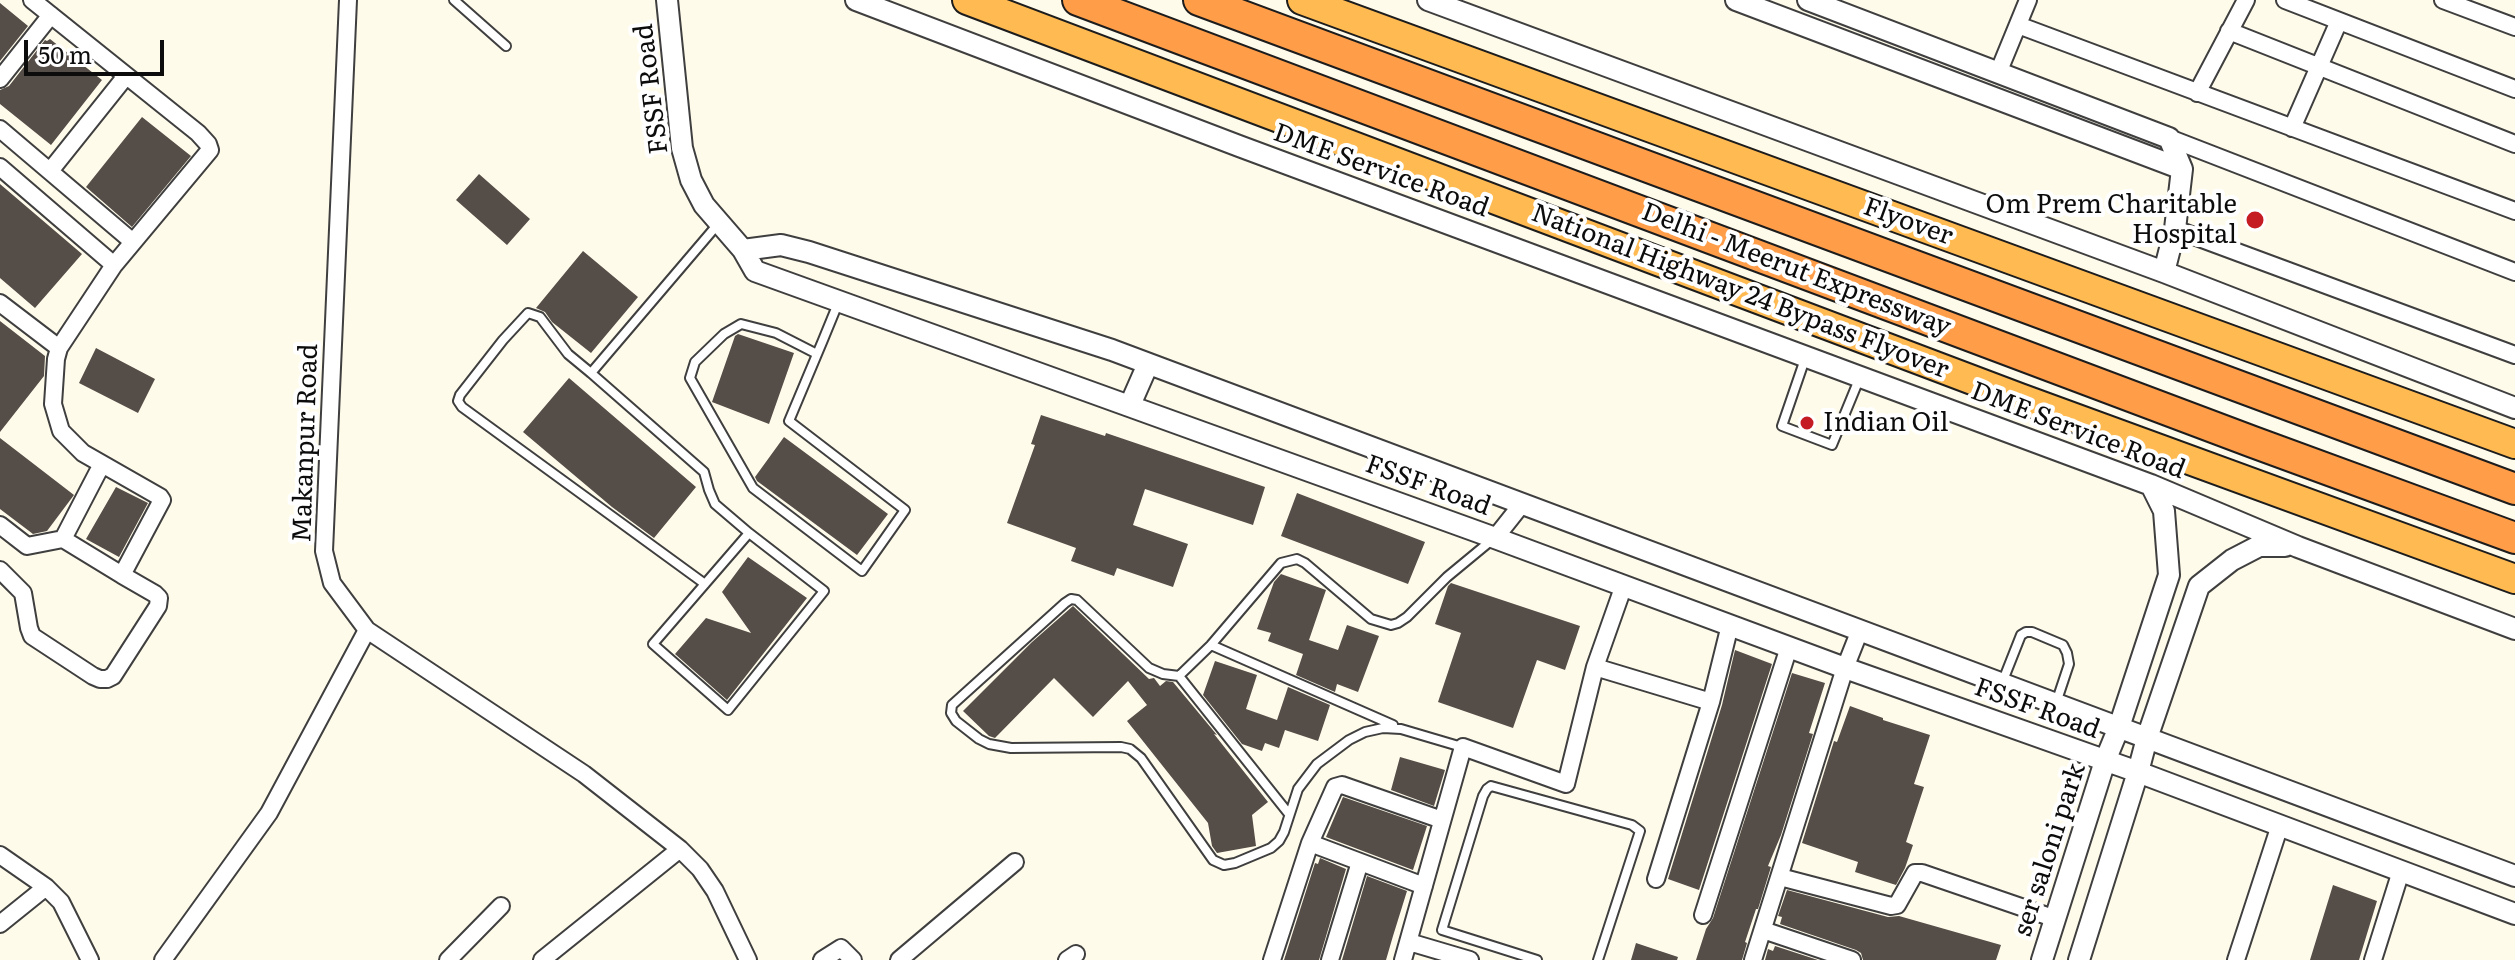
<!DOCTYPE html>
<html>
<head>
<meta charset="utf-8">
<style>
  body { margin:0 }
  #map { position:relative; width:2515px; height:960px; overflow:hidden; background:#fffbeb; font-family:Literata,serif }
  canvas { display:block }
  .scale { position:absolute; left:24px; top:40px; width:140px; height:36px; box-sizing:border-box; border:4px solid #0c0c0c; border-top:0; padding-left:10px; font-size:24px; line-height:28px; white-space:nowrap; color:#0c0c0c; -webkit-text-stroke:6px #fff; paint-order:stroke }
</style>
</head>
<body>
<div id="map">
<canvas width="2515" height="960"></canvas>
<div class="scale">50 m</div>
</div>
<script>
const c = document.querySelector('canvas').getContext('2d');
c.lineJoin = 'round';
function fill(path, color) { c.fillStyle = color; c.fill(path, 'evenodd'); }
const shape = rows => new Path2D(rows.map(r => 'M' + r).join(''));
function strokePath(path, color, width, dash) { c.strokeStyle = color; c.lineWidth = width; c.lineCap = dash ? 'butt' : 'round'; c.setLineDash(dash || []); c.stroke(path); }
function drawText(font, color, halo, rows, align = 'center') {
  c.font = font + ' Literata,serif'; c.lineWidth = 8; c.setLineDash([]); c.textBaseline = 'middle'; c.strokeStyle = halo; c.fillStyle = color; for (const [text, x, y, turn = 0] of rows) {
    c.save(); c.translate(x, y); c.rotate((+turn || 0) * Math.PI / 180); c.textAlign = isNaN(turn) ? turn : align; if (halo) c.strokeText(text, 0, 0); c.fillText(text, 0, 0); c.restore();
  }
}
fill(shape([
  [0,3,28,26,0,61],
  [50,39,102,80,51,145,0,104,0,90,9,86,45,40,47,41],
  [142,117,191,156,132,227,86,187],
  [479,174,530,219,507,245,456,200],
  [0,184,82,254,35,308,0,278],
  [583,251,638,297,591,353,552,322,545,312,536,308],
  [0,321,45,356,44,376,0,432],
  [738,334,794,353,769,424,712,402,735,336],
  [96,348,155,379,138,413,79,383],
  [569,378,696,487,654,538,612,507,523,432],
  [1041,415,1105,436,1106,433,1265,487,1253,525,1145,489,1133,525,1188,544,1173,587,1117,568,1114,576,1071,561,1076,548,1007,523,1035,445,1031,444],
  [784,437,888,514,857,555,757,481,755,477],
  [0,438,74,495,47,531,33,534,0,509],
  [116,487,148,503,119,557,86,539],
  [1297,493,1425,542,1408,584,1281,536],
  [748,557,807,598,727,700,675,654,706,618,751,633,722,592],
  [1281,574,1326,590,1309,640,1338,650,1347,625,1379,636,1358,692,1337,684,1335,692,1296,675,1303,654,1268,641,1271,633,1257,629,1274,582],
  [1451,583,1580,626,1565,670,1537,660,1513,728,1438,702,1461,633,1435,624,1448,586],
  [1073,606,1149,679,1154,678,1160,686,1166,681,1173,682,1217,735,1214,734,1268,802,1252,815,1256,846,1217,853,1212,846,1208,823,1127,721,1147,705,1128,681,1093,717,1054,678,995,738,989,736,963,711,1032,642],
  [1735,650,1772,664,1699,890,1668,879,1722,705],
  [1215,661,1257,675,1246,709,1277,720,1288,687,1330,705,1318,741,1285,730,1279,748,1265,743,1262,751,1242,744,1203,695],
  [1792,673,1825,683,1809,733,1813,734,1781,835,1768,866,1771,867,1758,909,1756,909,1745,942,1747,943,1742,960,1696,960,1706,929,1713,918],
  [1850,706,1883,718,1883,720,1930,735,1914,784,1924,787,1906,842,1913,845,1905,868,1896,885,1855,872,1858,862,1802,843,1834,741,1837,742],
  [1400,757,1445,770,1434,806,1391,790],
  [1343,797,1427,826,1413,870,1326,837],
  [1320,858,1346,869,1319,960,1284,960,1315,863,1318,864],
  [1367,876,1407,891,1393,936,1386,960,1342,960],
  [2333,885,2377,901,2359,960,2310,960],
  [1787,890,1888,917,1899,916,2001,945,1996,960,1863,960,1861,953,1856,950,1780,924,1782,917,1778,916],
  [1636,943,1678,957,1677,960,1631,960],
  [1775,946,1818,960,1765,960,1768,949,1773,951]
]), '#554d48');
const service = shape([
  [454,0,506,46],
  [718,224,591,373,704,472,709,490,715,504,749,533,653,644,728,710,824,591,749,533],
  [817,354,776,333,741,324,724,334,695,362,690,378,753,488,862,571,905,510,789,421,823,340,839,301],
  [1805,359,1782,426,1832,445,1860,377],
  [591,373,568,354,540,317,528,313,503,340,460,395,458,401,462,407,705,584],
  [1211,645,1393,725],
  [1179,676,1211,645,1281,563,1297,559,1305,563,1371,619,1391,625,1398,623,1407,617,1447,577,1493,539],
  [2002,683,2021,635,2026,632,2032,632,2063,645,2067,653,2069,664,2056,703],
  [1289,814,1179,676,1163,674,1149,668,1077,600,1071,599,1065,603,952,705,951,713,956,721,979,739,989,744,1011,748,1121,747,1130,749,1141,758,1213,860,1224,865,1235,863,1271,848,1279,841,1284,832,1298,789,1317,764,1349,740,1365,732,1383,728,1401,729,1462,747],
  [1537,960,1442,930,1483,796,1487,789,1491,786,1632,825,1640,831,1598,960]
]);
const minor = shape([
  [32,0,198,133,208,144,210,150,114,265],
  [348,0,324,551,332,583,367,630,584,774,680,849,700,869,715,891,748,960],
  [2285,0,2515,89],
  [2443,0,2515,27],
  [2018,25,2515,211],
  [2229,31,2515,144],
  [1998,73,2028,0],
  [0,79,51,15],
  [2197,93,2246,0],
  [2292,128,2339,21],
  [0,129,133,242],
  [2169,138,2515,272],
  [0,167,114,265,59,348,56,359,53,404,61,431,83,453,160,497,162,500,122,575,155,594,159,598,158,606,113,676,107,679,100,679,93,676,32,636,29,628,23,593,0,570],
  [50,171,126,76],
  [2175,229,2515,355],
  [0,303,59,348],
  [102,464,63,539,122,575],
  [0,525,27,546,63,539],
  [1495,538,1522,504],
  [1595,667,1711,702],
  [1310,843,1424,886],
  [0,855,46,887,61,902,90,960],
  [1780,877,1891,906,1897,905,1915,873,1922,873,2056,919],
  [1656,879,1711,702,1730,625],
  [1703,915,1789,647],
  [0,924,46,887],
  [1763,930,1852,960],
  [1409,942,1470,960],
  [163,960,269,813,367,630],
  [448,960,501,906],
  [542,960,680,849],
  [822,960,841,948,853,960],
  [899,960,1015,862],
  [1067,960,1076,954],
  [1272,960,1310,843,1335,787,1342,785,1442,820],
  [1330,960,1360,862],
  [1403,960,1463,747,1566,784,1595,667,1624,585],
  [1753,960,1845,668,1860,630],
  [2236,960,2280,825],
  [2373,960,2401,871]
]);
const tertiary = shape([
  [667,0,682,148,691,180,704,205,743,250,755,271,1495,538,1845,668,2138,772,2515,914],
  [856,0,1239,146,2151,485,2298,547,2515,629],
  [1428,0,2164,272,2515,408],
  [1736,0,2182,169],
  [1808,0,2169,138,2182,169,2175,229,2164,272],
  [743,250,781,245,809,252,1112,350,2515,876],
  [1130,405,1148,364],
  [2042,960,2105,761,2119,727,2169,575,2164,511,2151,485],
  [2079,960,2138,772,2147,738,2199,586,2232,560,2259,546,2285,546]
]);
const trunk = shape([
  [967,0,2020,398,2515,579],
  [1302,0,2515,444]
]);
const motorway = shape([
  [1078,0,2253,442,2515,538],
  [1199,0,2515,489]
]);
strokePath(service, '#3f3f3f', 12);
strokePath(minor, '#3f3f3f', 20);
strokePath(tertiary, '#3f3f3f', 24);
strokePath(trunk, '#1d1d1d', 32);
strokePath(motorway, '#1d1d1d', 34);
strokePath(service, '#fff', 8);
strokePath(minor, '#fff', 16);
strokePath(tertiary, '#fff', 20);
strokePath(trunk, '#ffba52', 28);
strokePath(motorway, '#ff9d49', 30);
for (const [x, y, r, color] of [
  [2255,220,10,"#c51b22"],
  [1807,423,8,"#c51b22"]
]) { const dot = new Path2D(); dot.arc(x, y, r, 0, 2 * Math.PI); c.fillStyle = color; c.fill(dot); strokePath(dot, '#fff', 3); }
drawText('26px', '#0c0c0c', '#fff', [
  ["FSSF Road",652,89,-97],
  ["DME Service Road",1381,171,20],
  ["Flyover",1908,222,20],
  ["Delhi - Meerut Expressway",1796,270,21],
  ["National Highway 24 Bypass Flyover",1740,292,21],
  ["DME Service Road",2078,431,21],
  ["Makanpur Road",306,443,-88],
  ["FSSF Road",1428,486,20],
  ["FSSF Road",2037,709,20],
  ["ser saloni park",2050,850,-72]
]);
drawText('26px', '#0c0c0c', '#fff', [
  ["Om Prem Charitable",2237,205],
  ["Hospital",2237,235],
  ["Indian Oil",1823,423,"left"]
], 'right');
</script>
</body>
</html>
